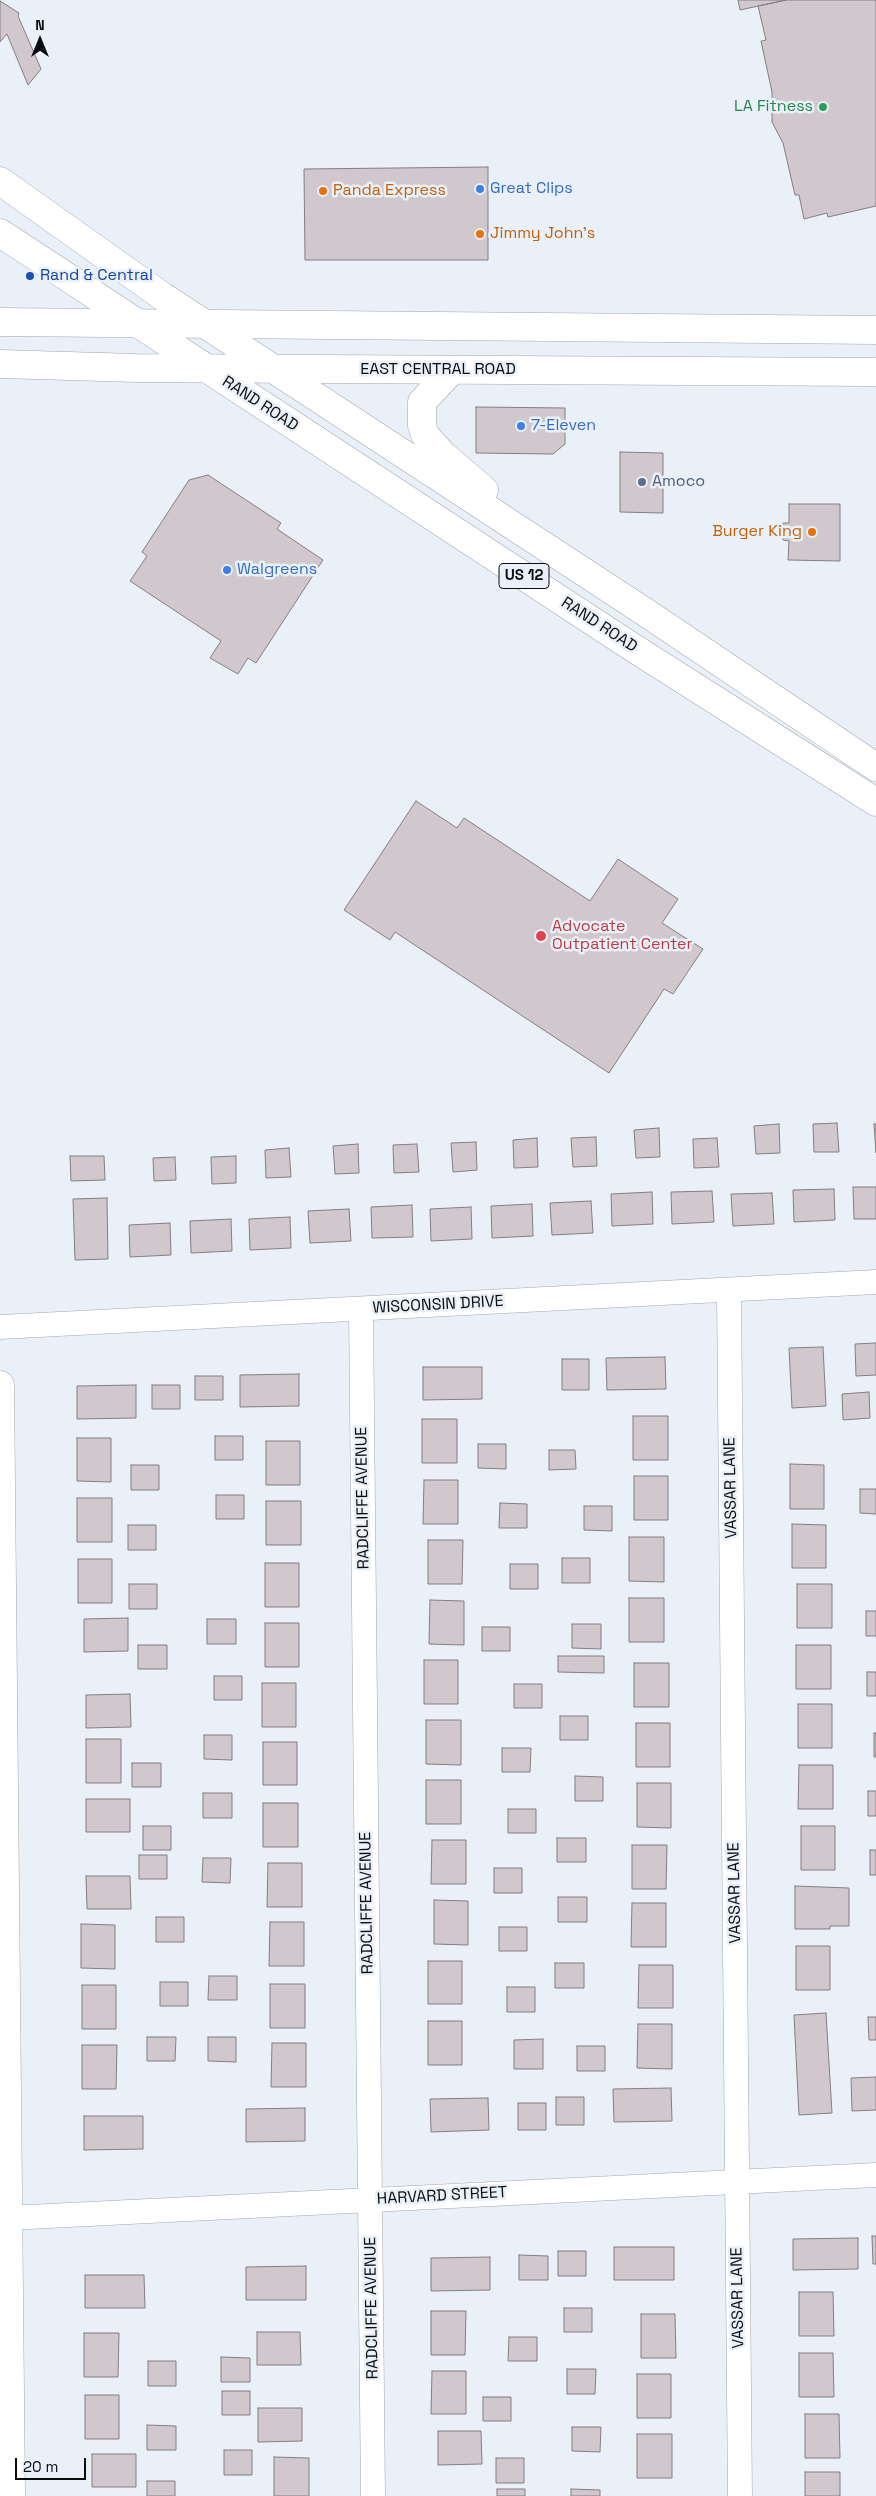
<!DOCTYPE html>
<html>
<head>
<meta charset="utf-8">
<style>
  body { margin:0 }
  #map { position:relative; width:876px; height:2496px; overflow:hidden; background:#e9f0f8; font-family:"Space Grotesk",sans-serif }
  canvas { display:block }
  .north { position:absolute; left:15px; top:15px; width:50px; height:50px; -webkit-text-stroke:4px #e9f0f8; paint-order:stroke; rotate:0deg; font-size:14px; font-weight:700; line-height:20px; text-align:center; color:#0a0d0f }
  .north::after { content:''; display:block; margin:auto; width:18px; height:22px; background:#0a0d0f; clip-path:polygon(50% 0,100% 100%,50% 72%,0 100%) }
  .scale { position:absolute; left:15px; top:2458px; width:71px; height:22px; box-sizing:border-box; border:2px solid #0a0d0f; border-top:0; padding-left:6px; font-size:15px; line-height:18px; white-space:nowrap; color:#0a0d0f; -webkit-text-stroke:4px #e9f0f8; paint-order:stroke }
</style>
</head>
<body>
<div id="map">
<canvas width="876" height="2496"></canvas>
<div class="north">N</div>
<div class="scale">20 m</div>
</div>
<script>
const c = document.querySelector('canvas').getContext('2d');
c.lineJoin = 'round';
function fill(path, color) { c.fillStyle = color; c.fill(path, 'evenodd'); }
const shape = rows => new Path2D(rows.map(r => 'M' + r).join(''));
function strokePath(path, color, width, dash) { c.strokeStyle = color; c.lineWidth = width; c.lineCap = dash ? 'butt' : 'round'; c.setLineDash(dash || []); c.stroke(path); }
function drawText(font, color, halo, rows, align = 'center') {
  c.font = font + ' "Space Grotesk",sans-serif'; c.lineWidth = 5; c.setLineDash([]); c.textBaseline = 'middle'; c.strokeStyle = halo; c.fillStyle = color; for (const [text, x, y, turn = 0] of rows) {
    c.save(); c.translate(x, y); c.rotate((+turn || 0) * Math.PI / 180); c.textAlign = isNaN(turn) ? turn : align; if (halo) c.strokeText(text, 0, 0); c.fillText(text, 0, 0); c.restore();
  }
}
const building = shape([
  [738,0,786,0,740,10,738,0],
  [786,0,876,0,876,206,828,217,827,213,804,219,799,195,795,195,783,143,772,122,772,92,761,41,766,40,758,6,786,0],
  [0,1,19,13,18,16,41,69,28,85,7,34,0,42,0,1],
  [488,167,488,260,305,260,304,169,488,167],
  [476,407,565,408,565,444,553,454,476,453,476,407],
  [620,452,663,453,663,513,620,512,620,452],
  [208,475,281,523,277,529,323,560,256,663,248,658,238,674,210,658,221,641,130,581,147,556,142,552,189,480,208,475],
  [789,504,840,504,840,561,788,560,789,541,783,540,783,523,789,523,789,504],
  [416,801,457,828,464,818,590,901,618,859,678,899,662,923,703,949,673,994,664,989,609,1073,395,932,390,940,344,910,416,801],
  [837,1123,839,1152,814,1152,813,1124,837,1123],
  [779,1124,780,1153,756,1154,754,1126,779,1124],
  [874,1124,876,1124,876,1153,874,1124],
  [659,1128,660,1157,636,1158,634,1130,659,1128],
  [596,1137,597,1166,573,1167,571,1138,596,1137],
  [537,1138,538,1167,514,1168,513,1140,537,1138],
  [717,1138,719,1167,694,1168,693,1139,717,1138],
  [476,1142,477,1170,453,1172,451,1143,476,1142],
  [358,1144,359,1173,335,1174,333,1146,358,1144],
  [417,1144,419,1172,394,1173,393,1145,417,1144],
  [289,1148,291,1177,266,1178,265,1150,289,1148],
  [70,1156,104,1156,105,1180,71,1181,70,1156],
  [236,1156,236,1183,212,1184,211,1157,236,1156],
  [175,1157,176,1180,154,1181,153,1158,175,1157],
  [853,1187,876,1187,876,1219,854,1219,853,1187],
  [834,1189,835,1220,794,1222,793,1190,834,1189],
  [712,1191,714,1222,672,1224,671,1192,712,1191],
  [652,1192,653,1224,612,1226,611,1194,652,1192],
  [772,1193,774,1224,733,1226,731,1194,772,1193],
  [107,1198,108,1259,75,1260,73,1199,107,1198],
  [591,1201,593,1233,552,1235,550,1203,591,1201],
  [532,1204,533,1236,492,1238,491,1206,532,1204],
  [412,1205,413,1237,372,1238,371,1207,412,1205],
  [471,1207,472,1239,431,1241,430,1209,471,1207],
  [349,1209,351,1241,310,1243,308,1211,349,1209],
  [290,1217,291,1248,250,1250,249,1219,290,1217],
  [231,1219,232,1251,191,1253,190,1221,231,1219],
  [170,1223,171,1255,130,1257,129,1225,170,1223],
  [876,1343,876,1375,856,1376,855,1344,876,1343],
  [823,1347,826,1406,792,1408,789,1348,823,1347],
  [665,1357,666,1389,607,1390,606,1358,665,1357],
  [562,1359,589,1359,589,1390,562,1390,562,1359],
  [423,1367,482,1367,482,1399,423,1400,423,1367],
  [299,1374,299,1406,240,1407,240,1375,299,1374],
  [195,1376,223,1376,223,1400,195,1400,195,1376],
  [136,1385,136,1418,77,1419,77,1386,136,1385],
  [152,1385,180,1385,180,1409,152,1409,152,1385],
  [869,1392,870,1418,843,1420,842,1394,869,1392],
  [633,1416,668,1416,668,1460,633,1460,633,1416],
  [422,1419,457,1419,457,1463,422,1463,422,1419],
  [215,1436,243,1436,243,1460,215,1460,215,1436],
  [77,1438,111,1438,111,1482,77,1481,77,1438],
  [266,1441,300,1441,300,1485,266,1485,266,1441],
  [478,1444,506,1444,506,1469,478,1468,478,1444],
  [549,1450,575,1450,576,1469,549,1470,549,1450],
  [790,1464,824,1465,824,1509,790,1509,790,1464],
  [131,1465,159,1465,159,1490,131,1490,131,1465],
  [634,1476,668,1476,668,1520,634,1520,634,1476],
  [424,1480,458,1480,458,1524,423,1524,424,1480],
  [860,1489,876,1489,876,1514,860,1513,860,1489],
  [216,1495,244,1495,244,1519,216,1519,216,1495],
  [77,1498,112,1498,112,1542,77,1542,77,1498],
  [266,1501,301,1501,301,1545,266,1545,266,1501],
  [500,1503,527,1504,527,1528,499,1528,500,1503],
  [584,1506,612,1506,612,1531,584,1530,584,1506],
  [792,1524,826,1525,826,1568,792,1568,792,1524],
  [128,1525,156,1525,156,1550,128,1550,128,1525],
  [629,1537,664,1537,664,1582,629,1581,629,1537],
  [428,1540,463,1540,462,1584,428,1584,428,1540],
  [562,1558,590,1558,590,1583,562,1583,562,1558],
  [78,1559,112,1559,112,1603,78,1603,78,1559],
  [265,1563,299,1563,299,1607,265,1607,265,1563],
  [510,1564,538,1564,538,1589,510,1589,510,1564],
  [129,1584,157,1584,157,1609,129,1609,129,1584],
  [797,1584,832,1584,832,1628,797,1628,797,1584],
  [629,1598,664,1598,664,1642,629,1642,629,1598],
  [430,1600,464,1601,464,1645,429,1644,430,1600],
  [866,1611,876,1611,876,1636,866,1636,866,1611],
  [128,1618,128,1651,84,1652,84,1619,128,1618],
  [207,1619,236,1619,236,1644,207,1644,207,1619],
  [265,1623,299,1623,299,1667,265,1667,265,1623],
  [572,1624,601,1624,601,1649,572,1648,572,1624],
  [482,1627,510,1627,510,1651,482,1651,482,1627],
  [138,1645,167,1645,167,1669,138,1669,138,1645],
  [796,1645,831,1645,831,1689,796,1689,796,1645],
  [558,1656,604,1656,604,1673,558,1672,558,1656],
  [424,1660,458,1660,458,1704,424,1704,424,1660],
  [634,1663,669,1663,669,1707,634,1707,634,1663],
  [867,1672,876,1672,876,1696,867,1696,867,1672],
  [214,1676,242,1676,242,1700,214,1700,214,1676],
  [262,1683,296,1683,296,1727,262,1727,262,1683],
  [514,1684,542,1684,542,1708,514,1708,514,1684],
  [130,1694,131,1727,86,1728,86,1695,130,1694],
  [798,1704,832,1704,832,1748,798,1748,798,1704],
  [560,1716,588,1716,588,1740,560,1740,560,1716],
  [426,1720,461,1720,461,1765,426,1764,426,1720],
  [636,1723,670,1723,670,1767,636,1767,636,1723],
  [874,1733,876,1733,876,1757,874,1757,874,1733],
  [204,1735,232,1735,232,1760,204,1759,204,1735],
  [86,1739,121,1739,121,1783,86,1783,86,1739],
  [263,1742,297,1742,297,1785,263,1785,263,1742],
  [502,1748,531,1748,530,1772,502,1772,502,1748],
  [132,1763,161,1763,161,1787,132,1787,132,1763],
  [799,1765,833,1765,833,1809,798,1809,799,1765],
  [575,1776,603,1777,603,1801,575,1801,575,1776],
  [426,1780,461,1780,461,1824,426,1824,426,1780],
  [637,1783,671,1783,671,1828,637,1827,637,1783],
  [868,1791,876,1791,876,1816,868,1816,868,1791],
  [203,1793,232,1793,232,1818,203,1818,203,1793],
  [86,1799,130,1799,130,1832,86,1832,86,1799],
  [263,1803,298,1803,298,1847,263,1847,263,1803],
  [508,1809,536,1809,536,1833,508,1833,508,1809],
  [143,1826,171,1826,171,1850,143,1850,143,1826],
  [801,1826,835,1826,835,1870,801,1870,801,1826],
  [557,1838,586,1838,586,1862,557,1862,557,1838],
  [432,1840,466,1840,466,1884,431,1884,432,1840],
  [632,1845,667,1845,666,1889,632,1889,632,1845],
  [870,1850,876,1850,876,1875,870,1875,870,1850],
  [139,1855,167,1855,167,1879,139,1879,139,1855],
  [203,1858,231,1858,230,1883,202,1882,203,1858],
  [268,1863,302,1863,302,1907,267,1907,268,1863],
  [494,1868,522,1868,522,1893,494,1893,494,1868],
  [86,1876,130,1876,131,1909,87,1909,86,1876],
  [795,1886,849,1888,849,1926,830,1926,830,1929,795,1929,795,1886],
  [558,1897,587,1897,587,1922,558,1922,558,1897],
  [434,1900,468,1901,468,1945,434,1944,434,1900],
  [632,1903,666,1903,666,1947,631,1947,632,1903],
  [156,1917,184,1917,184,1942,156,1942,156,1917],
  [270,1922,304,1922,304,1966,269,1966,270,1922],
  [81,1924,115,1925,115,1969,81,1968,81,1924],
  [499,1927,527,1927,527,1951,499,1951,499,1927],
  [796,1946,830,1946,830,1990,796,1990,796,1946],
  [428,1961,462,1961,462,2004,428,2004,428,1961],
  [555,1963,584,1963,584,1988,555,1988,555,1963],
  [639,1965,673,1965,673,2008,638,2008,639,1965],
  [209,1976,237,1976,237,2000,208,2000,209,1976],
  [160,1982,188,1982,188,2006,160,2006,160,1982],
  [270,1984,305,1984,305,2028,270,2028,270,1984],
  [82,1985,116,1985,116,2029,82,2029,82,1985],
  [507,1987,535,1987,535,2012,507,2012,507,1987],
  [826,2013,832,2113,799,2115,794,2015,826,2013],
  [868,2017,876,2017,876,2040,869,2040,868,2017],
  [428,2021,462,2021,462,2065,428,2065,428,2021],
  [638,2024,672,2024,672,2069,637,2068,638,2024],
  [147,2037,176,2037,175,2061,147,2061,147,2037],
  [208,2037,236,2037,236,2062,208,2061,208,2037],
  [543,2039,543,2069,514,2069,514,2040,543,2039],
  [272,2043,306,2043,306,2087,271,2087,272,2043],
  [82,2045,117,2045,116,2089,82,2089,82,2045],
  [577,2046,605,2046,605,2071,577,2071,577,2046],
  [876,2077,876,2110,852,2111,851,2078,876,2077],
  [671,2088,672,2121,614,2122,613,2089,671,2088],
  [556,2097,584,2097,584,2125,556,2125,556,2097],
  [488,2098,489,2130,431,2132,430,2099,488,2098],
  [518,2103,546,2103,546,2130,518,2130,518,2103],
  [305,2108,305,2141,246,2142,246,2109,305,2108],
  [84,2116,143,2116,143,2149,84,2150,84,2116],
  [872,2236,876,2236,876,2264,873,2264,872,2236],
  [858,2238,858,2269,793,2270,793,2239,858,2238],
  [614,2247,674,2247,674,2280,614,2280,614,2247],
  [558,2251,586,2251,586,2276,558,2276,558,2251],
  [519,2255,548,2256,548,2280,519,2280,519,2255],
  [490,2257,490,2290,431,2291,431,2258,490,2257],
  [306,2266,306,2300,246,2300,246,2267,306,2266],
  [85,2275,144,2275,145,2308,85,2308,85,2275],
  [799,2292,833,2292,834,2336,799,2336,799,2292],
  [564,2308,592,2308,592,2332,564,2332,564,2308],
  [431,2311,466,2311,465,2355,431,2355,431,2311],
  [641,2314,675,2314,676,2358,641,2358,641,2314],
  [257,2332,300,2332,301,2365,257,2365,257,2332],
  [84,2333,119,2333,118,2377,84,2377,84,2333],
  [509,2337,537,2337,537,2361,508,2361,509,2337],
  [799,2353,833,2353,834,2397,799,2397,799,2353],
  [221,2357,250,2358,250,2382,221,2382,221,2357],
  [148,2361,176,2361,176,2386,148,2386,148,2361],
  [567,2369,596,2369,595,2394,567,2394,567,2369],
  [432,2371,466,2371,466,2414,431,2414,432,2371],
  [637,2374,671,2374,671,2418,637,2418,637,2374],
  [222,2391,250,2391,250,2415,222,2415,222,2391],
  [85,2395,119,2395,119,2439,85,2439,85,2395],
  [483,2397,511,2397,511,2421,483,2421,483,2397],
  [258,2408,302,2408,302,2441,258,2442,258,2408],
  [805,2414,839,2414,840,2458,805,2458,805,2414],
  [147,2425,176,2426,176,2450,147,2450,147,2425],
  [572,2427,601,2427,600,2452,572,2451,572,2427],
  [438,2431,481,2431,482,2464,438,2465,438,2431],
  [637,2434,672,2434,672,2478,637,2478,637,2434],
  [224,2450,252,2450,252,2475,224,2475,224,2450],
  [92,2454,136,2454,136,2487,92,2487,92,2454],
  [274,2457,309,2458,309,2496,274,2496,274,2457],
  [496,2458,524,2458,524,2483,496,2483,496,2458],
  [805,2472,840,2472,840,2496,805,2496,805,2472],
  [147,2481,175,2481,175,2496,147,2496,147,2481],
  [497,2489,525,2489,525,2496,497,2496,497,2489],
  [571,2489,600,2490,600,2496,571,2496,571,2489]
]);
fill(building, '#d0c8cd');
strokePath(building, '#857d82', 1);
const minor = shape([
  [729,1290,740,2496],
  [361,1309,373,2496],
  [0,1327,876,1282],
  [8,2218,876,2175]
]);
const secondary = shape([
  [0,322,876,330],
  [0,364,136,368,876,372],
  [0,1385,11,2496]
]);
const primary = shape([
  [0,181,162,296,645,612,876,767],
  [0,233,632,647,876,802],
  [452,370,422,402,422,426,425,435,443,455,484,490]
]);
strokePath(minor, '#a0a7ae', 25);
strokePath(secondary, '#a0a7ae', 29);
strokePath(primary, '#a0a7ae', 29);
strokePath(minor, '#fff', 24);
strokePath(secondary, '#fff', 28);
strokePath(primary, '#fff', 28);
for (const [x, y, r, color] of [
  [823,107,5,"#2e9e5b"],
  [480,189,5,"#3f7fe0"],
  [323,191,5,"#e8710a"],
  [480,234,5,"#e8710a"],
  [30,276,5,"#1a4fb4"],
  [521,426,5,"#3f7fe0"],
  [642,482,5,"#5c6f8a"],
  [812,532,5,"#e8710a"],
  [227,570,5,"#3f7fe0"],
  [541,936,6,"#e0444e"]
]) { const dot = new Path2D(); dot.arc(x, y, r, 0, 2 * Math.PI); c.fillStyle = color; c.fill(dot); strokePath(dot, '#e9f0f8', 2); }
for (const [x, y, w] of [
  [524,576,50]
]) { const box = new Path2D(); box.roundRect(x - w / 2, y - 12.5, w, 25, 4); c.fillStyle = '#e9f0f8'; c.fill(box); strokePath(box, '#0a0d0f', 1); }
drawText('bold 15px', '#0a0d0f', null, [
  ["US 12",524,576]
]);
drawText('16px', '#27864d', '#e9f0f8', [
  ["LA Fitness",813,107]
], 'right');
drawText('16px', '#366cbe', '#e9f0f8', [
  ["Great Clips",490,189],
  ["7-Eleven",531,426],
  ["Walgreens",237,570]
], 'left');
drawText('16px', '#c56008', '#e9f0f8', [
  ["Panda Express",333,191],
  ["Jimmy John's",490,234],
  ["Burger King",802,532,"right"]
], 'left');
drawText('16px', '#164399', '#e9f0f8', [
  ["Rand & Central",40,276]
], 'left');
drawText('16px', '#0a0d0f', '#e9f0f8', [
  ["EAST CENTRAL ROAD",438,370],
  ["RAND ROAD",260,404,33],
  ["RAND ROAD",599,625,33],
  ["WISCONSIN DRIVE",438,1305,-3],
  ["VASSAR LANE",731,1488,-91],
  ["RADCLIFFE AVENUE",363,1498,-91],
  ["VASSAR LANE",735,1893,-91],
  ["RADCLIFFE AVENUE",367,1903,-91],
  ["HARVARD STREET",442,2196,-3],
  ["VASSAR LANE",738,2298,-91],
  ["RADCLIFFE AVENUE",372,2308,-91]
]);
drawText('16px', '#4e5e75', '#e9f0f8', [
  ["Amoco",652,482]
], 'left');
drawText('16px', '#be3a42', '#e9f0f8', [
  ["Advocate",552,927],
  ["Outpatient Center",552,945]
], 'left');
</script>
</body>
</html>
